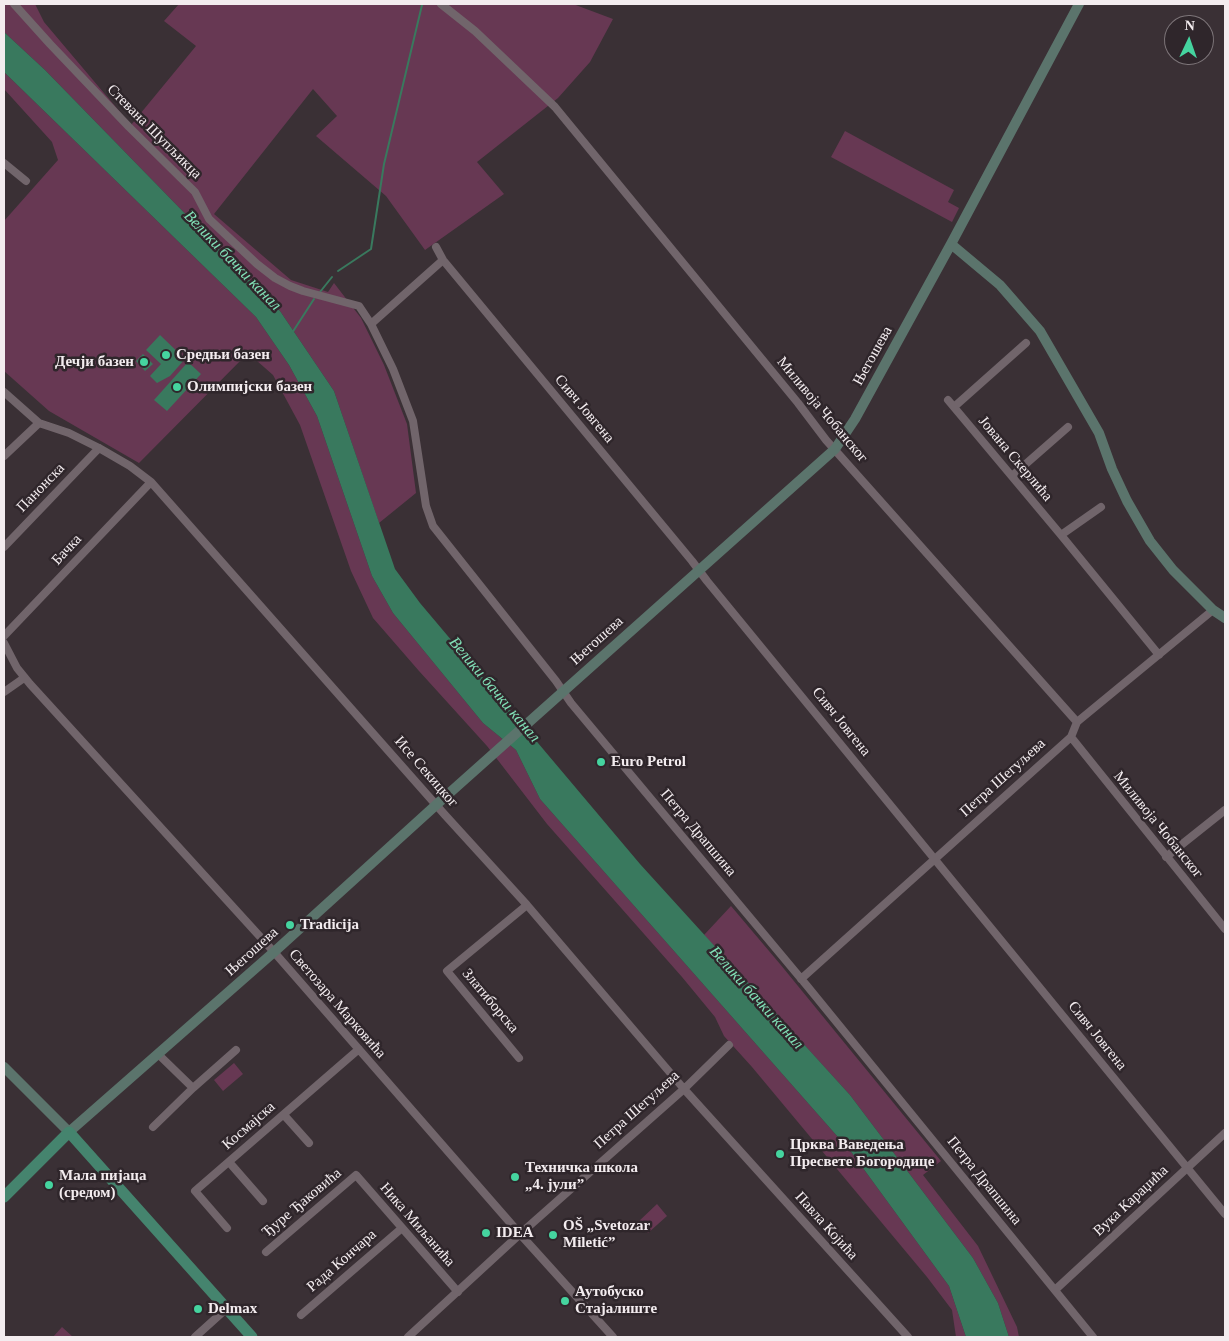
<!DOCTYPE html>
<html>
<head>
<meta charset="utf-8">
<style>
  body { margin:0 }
  #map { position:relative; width:1229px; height:1341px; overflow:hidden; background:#3a3035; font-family:"Times New Roman",serif }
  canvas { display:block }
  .frame { position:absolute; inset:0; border:5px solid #f3ecef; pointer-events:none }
  .north { position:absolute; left:1164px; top:15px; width:50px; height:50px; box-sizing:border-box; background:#2f262b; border:1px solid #7d7579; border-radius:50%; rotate:3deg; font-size:14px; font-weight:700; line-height:20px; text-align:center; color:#f3ecef }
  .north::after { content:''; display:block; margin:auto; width:18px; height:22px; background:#45d49f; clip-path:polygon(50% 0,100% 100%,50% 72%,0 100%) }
</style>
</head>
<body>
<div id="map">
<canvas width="1229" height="1341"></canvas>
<div class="frame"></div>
<div class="north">N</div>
</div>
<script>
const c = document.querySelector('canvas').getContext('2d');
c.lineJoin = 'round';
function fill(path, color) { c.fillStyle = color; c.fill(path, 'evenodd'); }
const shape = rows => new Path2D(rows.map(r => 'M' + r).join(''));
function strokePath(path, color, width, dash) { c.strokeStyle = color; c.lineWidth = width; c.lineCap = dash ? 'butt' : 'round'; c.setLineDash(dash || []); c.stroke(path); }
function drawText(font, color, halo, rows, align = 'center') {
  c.font = font + ' "Times New Roman",serif'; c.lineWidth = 5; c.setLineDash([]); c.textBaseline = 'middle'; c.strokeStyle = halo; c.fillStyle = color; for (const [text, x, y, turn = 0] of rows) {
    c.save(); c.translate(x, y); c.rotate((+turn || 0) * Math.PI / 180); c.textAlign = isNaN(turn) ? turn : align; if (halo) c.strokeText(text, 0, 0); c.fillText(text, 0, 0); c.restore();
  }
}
fill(shape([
  [4,4,35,4,44,22,131,125,196,46,164,21,179,4,573,4,613,19,590,62,558,98,477,162,504,194,425,250,386,196,316,136,337,116,313,89,214,214,291,280,328,292,334,283,361,318,384,365,407,424,416,493,379,523,334,391,280,311,45,70,4,32],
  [4,72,256,317,289,365,317,416,372,576,393,613,483,723,516,750,540,799,852,1153,949,1286,966,1337,956,1337,952,1310,927,1277,752,1067,724,1036,715,1017,682,977,547,824,487,746,419,671,373,618,351,571,300,425,273,375,248,353,139,463,49,411,4,371,4,221,58,160,52,142,4,89],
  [845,131,954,190,948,202,959,208,952,222,831,157],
  [731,906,780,964,941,1161,923,1175,978,1246,1017,1327,1019,1337,1009,1337,998,1303,973,1258,850,1095,704,935],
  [234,1063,243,1074,223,1091,214,1080],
  [657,1204,667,1216,648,1233,638,1222],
  [62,1327,73,1337,53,1337]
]), '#673853');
fill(shape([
  [4,32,45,70,280,311,334,391,395,569,420,603,640,864,850,1095,973,1258,998,1303,1009,1337,966,1337,949,1286,852,1153,540,799,516,750,483,723,393,613,372,576,317,416,289,365,256,317,4,72],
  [160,335,185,359,170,376,157,383,150,376,161,364,146,350],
  [143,354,153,364,145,371,136,361],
  [188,362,201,374,167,411,154,400]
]), '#39795e');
strokePath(shape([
  [338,271,371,249,384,164,422,5],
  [320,292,332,277],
  [292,333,314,299]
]), '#39795e', 2);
strokePath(shape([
  [14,4,50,44,129,127,195,192,209,219,257,264,275,278,290,286,303,291,359,306,371,324,393,369,413,421,426,506,433,526,556,681,571,703,808,987,1093,1337],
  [441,4,475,31,555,107,798,403,826,440,1077,722],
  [4,163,26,181],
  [436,247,443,260,692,561,707,581,1225,1214],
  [371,324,443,260],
  [4,392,39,423,69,433,99,448,130,466,151,482,445,815,527,905,684,1089,908,1337],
  [948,400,1061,535,1159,655],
  [954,407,1026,343],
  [4,456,39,423],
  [1012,476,1068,427],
  [1061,535,1101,507],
  [4,547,99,448],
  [4,636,151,482],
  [4,643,17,668,30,684,274,952,520,1234,613,1337],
  [4,692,24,678],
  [1071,737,1225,929],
  [1166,857,1225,810],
  [801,979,1071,737,1077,722,1213,610],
  [158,1054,193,1088,236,1050],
  [519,1058,447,971,527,905],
  [284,1115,309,1143],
  [153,1127,193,1088],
  [229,1162,263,1201],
  [227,1228,195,1191,359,1049],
  [266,1252,356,1175,458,1292],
  [1055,1290,1225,1133],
  [301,1315,402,1228],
  [195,1337,226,1309],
  [408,1337,520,1234,684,1089,729,1045]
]), '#71656b', 8);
strokePath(shape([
  [951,244,1000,285,1040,331,1099,433,1112,469,1127,501,1150,541,1173,570,1213,610,1225,618],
  [4,1067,69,1132,274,952,436,805,835,449,855,419,951,244,1079,4]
]), '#5b746c', 10);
strokePath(shape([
  [4,1197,69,1132,252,1337]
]), '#45846e', 11);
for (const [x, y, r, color] of [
  [166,355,5,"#45d49f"],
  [144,362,5,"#45d49f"],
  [177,387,5,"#45d49f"],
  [601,762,5,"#45d49f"],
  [290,925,5,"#45d49f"],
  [780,1154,5,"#45d49f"],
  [515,1177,5,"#45d49f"],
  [49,1185,5,"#45d49f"],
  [486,1233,5,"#45d49f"],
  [553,1235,5,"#45d49f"],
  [565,1301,5,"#45d49f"],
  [198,1309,5,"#45d49f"]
]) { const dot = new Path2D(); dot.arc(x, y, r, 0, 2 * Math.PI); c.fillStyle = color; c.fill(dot); strokePath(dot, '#2f262b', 2); }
drawText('15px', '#f3ecef', '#2f262b', [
  ["Стевана Шупљикца",154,132,45],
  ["Његошева",873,356,-61],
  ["Сивч Јовгена",584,409,50],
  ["Миливоја Чобанског",822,410,50],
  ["Јована Скерлића",1015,459,50],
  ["Панонска",41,488,-46],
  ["Бачка",67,550,-47],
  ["Његошева",597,641,-42],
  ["Сивч Јовгена",841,722,51],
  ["Исе Секицког",426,772,49],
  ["Петра Шегуљева",1003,778,-42],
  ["Миливоја Чобанског",1158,825,51],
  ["Петра Драпшина",698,833,50],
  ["Његошева",252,952,-42],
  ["Златиборска",490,1001,50],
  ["Светозара Марковића",337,1004,49],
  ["Сивч Јовгена",1097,1036,51],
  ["Петра Шегуљева",637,1110,-42],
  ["Космајска",249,1126,-41],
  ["Петра Драпшина",984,1181,51],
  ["Вука Караџића",1131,1201,-43],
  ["Ђуре Ђаковића",302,1203,-40],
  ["Ника Миљанића",417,1225,49],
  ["Павла Којића",826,1226,48],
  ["Рада Кончара",342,1261,-41]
]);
drawText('bold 15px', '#f3ecef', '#2f262b', [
  ["Средњи базен",176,355],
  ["Дечји базен",134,362,"right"],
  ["Олимпијски базен",187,387],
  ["Euro Petrol",611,762],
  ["Tradicija",300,925],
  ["Црква Ваведења",790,1145],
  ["Пресвете Богородице",790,1162],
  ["Техничка школа",525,1168],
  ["„4. јули”",525,1185],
  ["Мала пијаца",59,1176],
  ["(средом)",59,1193],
  ["OŠ „Svetozar",563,1226],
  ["Miletić”",563,1243],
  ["IDEA",496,1233],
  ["Аутобуско",575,1292],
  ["Стајалиште",575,1309],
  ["Delmax",208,1309]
], 'left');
drawText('italic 16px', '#82e2b8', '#2f262b', [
  ["Велики бачки канал",232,261,46],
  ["Велики бачки канал",494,690,50],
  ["Велики бачки канал",756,998,48]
]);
</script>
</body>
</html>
